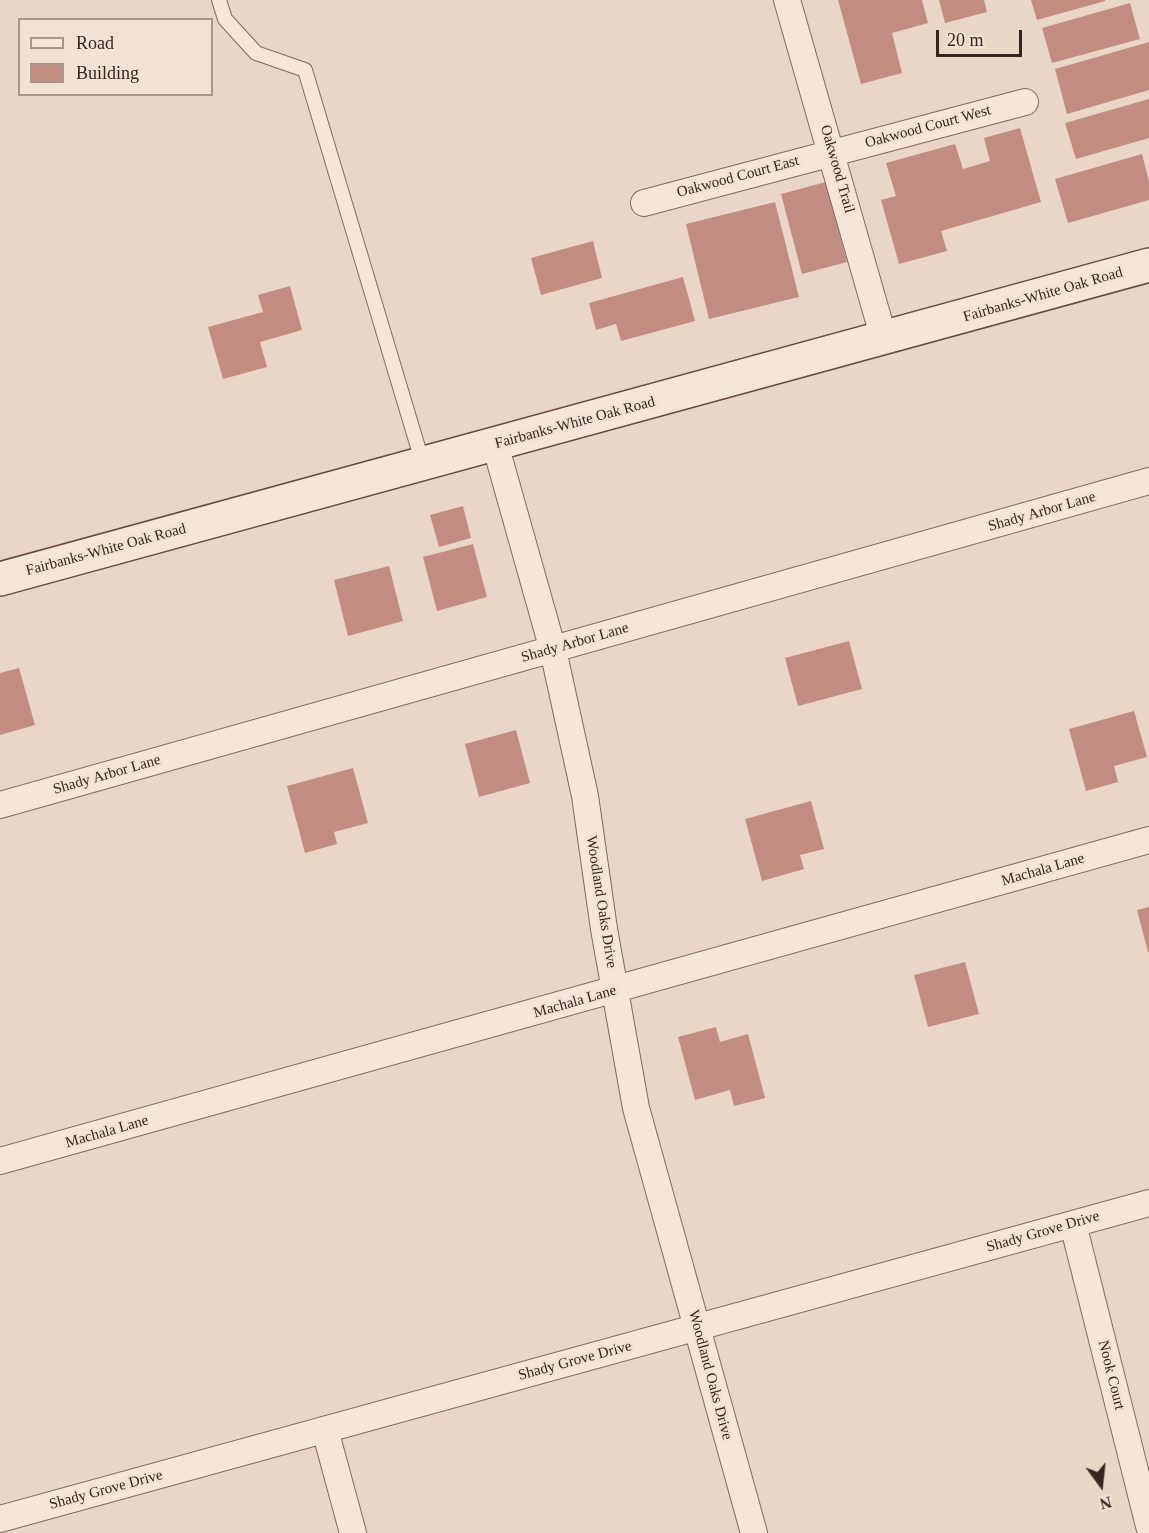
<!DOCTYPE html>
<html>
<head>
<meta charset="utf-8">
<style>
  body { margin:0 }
  #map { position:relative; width:1149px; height:1533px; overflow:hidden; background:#e9d6c7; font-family:Georgia,serif }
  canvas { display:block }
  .legend { position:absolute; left:18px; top:18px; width:195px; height:78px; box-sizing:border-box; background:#f2e2d5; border:2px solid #a6968d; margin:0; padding:8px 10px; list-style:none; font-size:18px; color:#352520 }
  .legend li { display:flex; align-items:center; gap:12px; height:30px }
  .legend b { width:30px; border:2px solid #a6968d }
  .north { position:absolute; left:1071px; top:1455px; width:60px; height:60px; -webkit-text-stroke:4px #f2e2d5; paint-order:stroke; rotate:165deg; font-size:16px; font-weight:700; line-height:24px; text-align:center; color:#352520 }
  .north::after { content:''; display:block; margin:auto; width:21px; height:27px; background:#352520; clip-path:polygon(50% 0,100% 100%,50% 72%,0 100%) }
  .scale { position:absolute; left:936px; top:30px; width:86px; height:27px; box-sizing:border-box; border:3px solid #352520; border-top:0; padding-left:8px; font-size:18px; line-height:21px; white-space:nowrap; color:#352520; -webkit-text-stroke:4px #f2e2d5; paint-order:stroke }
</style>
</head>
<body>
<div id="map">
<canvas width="1149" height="1533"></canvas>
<ul class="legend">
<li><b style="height:8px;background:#f5e6d9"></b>Road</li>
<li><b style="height:16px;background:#c38c81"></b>Building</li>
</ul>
<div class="north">N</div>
<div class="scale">20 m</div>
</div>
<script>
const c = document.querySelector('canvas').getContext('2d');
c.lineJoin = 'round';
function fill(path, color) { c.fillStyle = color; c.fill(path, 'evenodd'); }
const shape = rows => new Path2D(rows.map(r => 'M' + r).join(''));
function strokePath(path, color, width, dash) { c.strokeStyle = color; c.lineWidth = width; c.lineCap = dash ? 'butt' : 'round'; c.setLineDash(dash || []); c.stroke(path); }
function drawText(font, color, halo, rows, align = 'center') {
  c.font = font + ' Georgia,serif'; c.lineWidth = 5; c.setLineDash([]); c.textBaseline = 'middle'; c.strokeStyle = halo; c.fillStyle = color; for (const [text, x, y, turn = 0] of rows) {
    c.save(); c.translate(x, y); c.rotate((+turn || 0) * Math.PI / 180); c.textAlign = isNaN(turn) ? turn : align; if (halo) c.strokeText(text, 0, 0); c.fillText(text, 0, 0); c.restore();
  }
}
fill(shape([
  [838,0,922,0,928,23,892,33,902,73,861,84],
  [939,0,984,0,987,12,945,23],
  [1031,0,1105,0,1105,1,1037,20],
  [1130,3,1140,39,1052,63,1042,28],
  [1149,42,1149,90,1067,114,1055,69],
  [1149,99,1149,138,1076,159,1065,123],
  [1020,128,1041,202,941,231,947,251,899,264,881,200,896,196,886,163,955,144,963,169,990,161,984,138],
  [1142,154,1149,181,1149,200,1068,223,1055,179],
  [826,182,847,262,802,274,781,194],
  [775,202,799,297,709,319,686,224],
  [593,241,602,278,541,295,531,258],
  [683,277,695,321,621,341,616,324,596,330,589,303],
  [290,286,302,330,260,342,267,367,223,379,208,327,263,312,258,295],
  [463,506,471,538,439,547,430,515],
  [473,544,487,597,437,611,423,557],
  [389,566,403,621,348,636,334,580],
  [849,641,862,689,798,706,785,658],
  [19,668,35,725,0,735,0,673],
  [1134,711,1147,757,1114,766,1118,782,1086,791,1069,729],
  [516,730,530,783,479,797,465,744],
  [353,768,368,823,334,832,337,844,305,853,287,786],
  [811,801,824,849,800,855,804,869,762,881,745,819],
  [1149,907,1149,952,1148,952,1137,910],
  [965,962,979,1014,928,1027,914,975],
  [716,1027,720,1042,748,1034,765,1098,734,1106,730,1090,695,1100,678,1037]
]), '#c38c81');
const lane = shape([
  [219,0,225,19,256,53,305,70,423,464]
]);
const street = shape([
  [787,0,884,339],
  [644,203,1025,102],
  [495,444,553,650,585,796,604,929,636,1108,754,1533],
  [0,805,1149,481],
  [0,1161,1149,840],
  [1073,1224,1149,1526],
  [325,1430,353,1533],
  [0,1519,1149,1203]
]);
const secondary = shape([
  [0,579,1149,265]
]);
strokePath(lane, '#83695e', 16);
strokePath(street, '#83695e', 28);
strokePath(secondary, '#654a41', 36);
strokePath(lane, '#f5e6d9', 14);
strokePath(street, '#f5e6d9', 26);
strokePath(secondary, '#f5e6d9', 33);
drawText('15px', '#352520', '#f2e2d5', [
  ["Oakwood Court West",928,127,-15],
  ["Oakwood Trail",837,169,74],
  ["Oakwood Court East",738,177,-15],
  ["Fairbanks-White Oak Road",1043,295,-16],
  ["Fairbanks-White Oak Road",575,423,-15],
  ["Shady Arbor Lane",1042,512,-16],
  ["Fairbanks-White Oak Road",106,550,-15],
  ["Shady Arbor Lane",575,643,-16],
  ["Shady Arbor Lane",107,775,-16],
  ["Machala Lane",1043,870,-16],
  ["Woodland Oaks Drive",601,902,81],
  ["Machala Lane",575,1002,-16],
  ["Machala Lane",107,1132,-16],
  ["Shady Grove Drive",1043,1232,-16],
  ["Shady Grove Drive",575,1361,-15],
  ["Woodland Oaks Drive",710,1375,75],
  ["Nook Court",1111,1375,76],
  ["Shady Grove Drive",106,1490,-15]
]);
</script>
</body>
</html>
